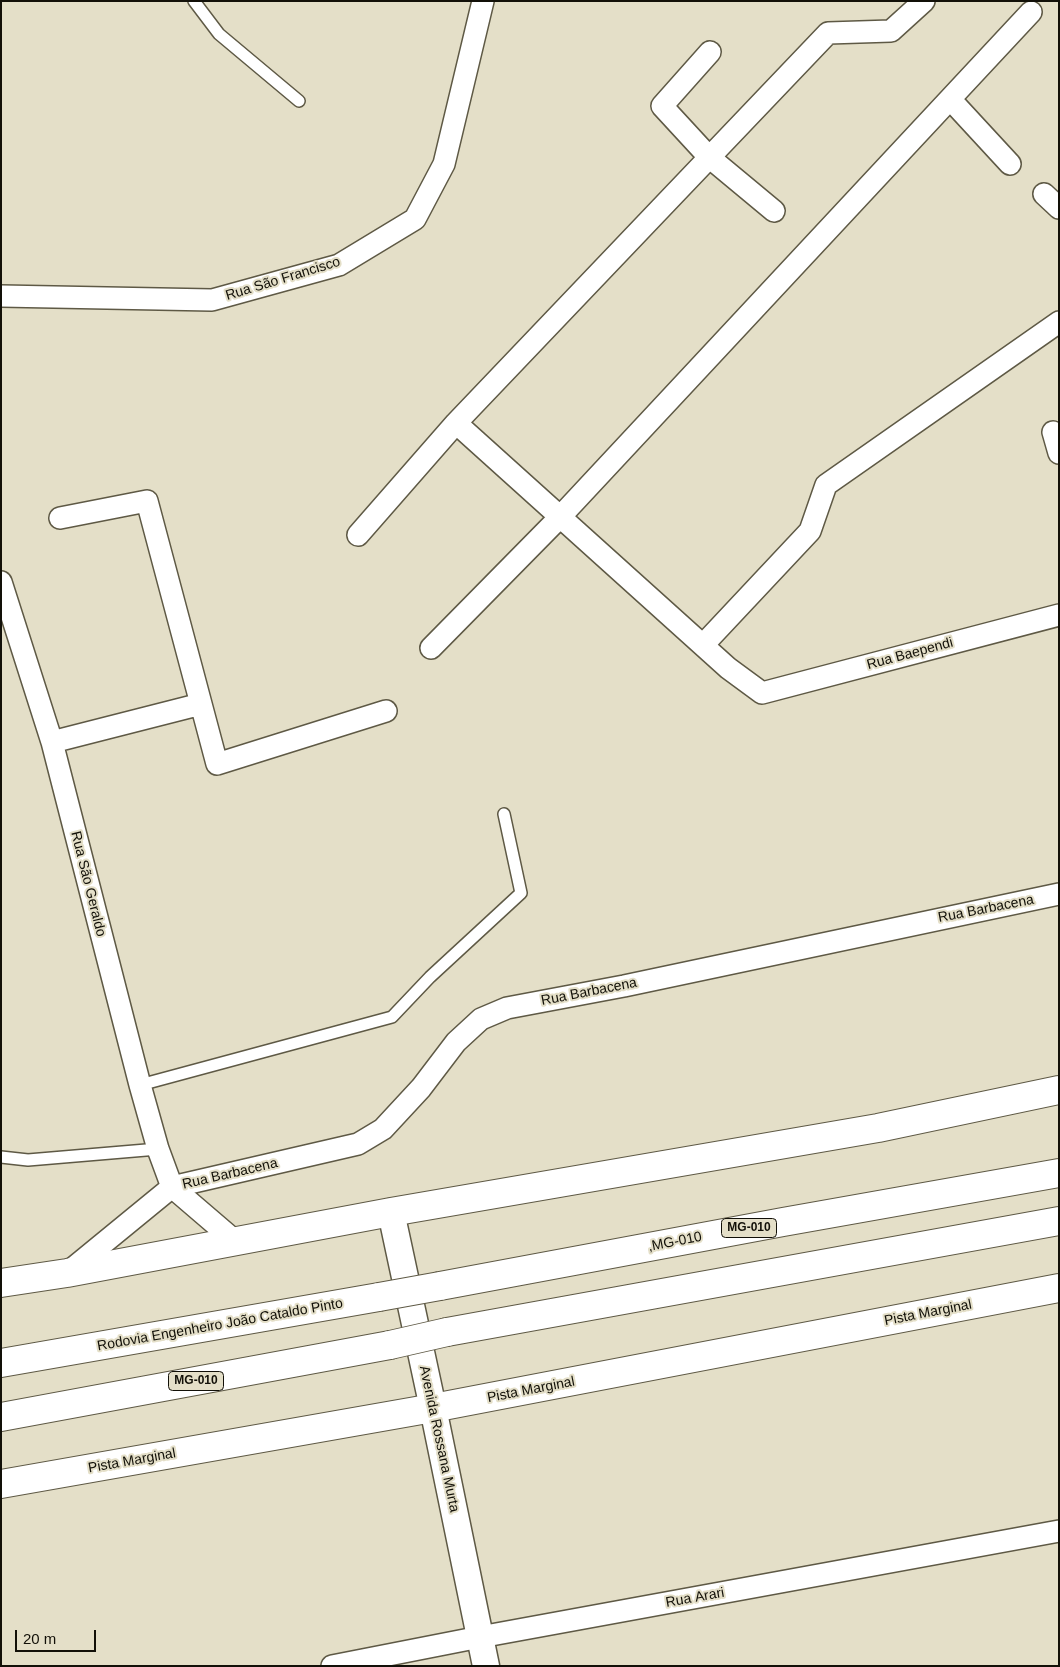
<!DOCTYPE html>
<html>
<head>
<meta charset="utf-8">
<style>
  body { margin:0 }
  #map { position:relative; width:1060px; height:1667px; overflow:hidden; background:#e4dfc8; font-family:Arial,sans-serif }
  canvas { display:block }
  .frame { position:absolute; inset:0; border:2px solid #121008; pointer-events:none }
  .scale { position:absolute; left:15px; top:1630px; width:81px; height:22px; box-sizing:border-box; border:2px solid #121008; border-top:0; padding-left:6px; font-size:15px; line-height:18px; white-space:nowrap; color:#121008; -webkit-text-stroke:4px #e4dfc8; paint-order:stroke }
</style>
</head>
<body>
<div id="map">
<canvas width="1060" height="1667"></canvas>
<div class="frame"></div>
<div class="scale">20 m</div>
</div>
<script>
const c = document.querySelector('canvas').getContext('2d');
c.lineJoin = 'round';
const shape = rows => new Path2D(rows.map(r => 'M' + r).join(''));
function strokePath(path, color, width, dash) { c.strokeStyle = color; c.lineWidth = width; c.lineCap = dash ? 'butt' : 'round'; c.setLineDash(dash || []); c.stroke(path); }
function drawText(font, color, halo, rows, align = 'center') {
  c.font = font + ' Arial,sans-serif'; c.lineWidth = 4; c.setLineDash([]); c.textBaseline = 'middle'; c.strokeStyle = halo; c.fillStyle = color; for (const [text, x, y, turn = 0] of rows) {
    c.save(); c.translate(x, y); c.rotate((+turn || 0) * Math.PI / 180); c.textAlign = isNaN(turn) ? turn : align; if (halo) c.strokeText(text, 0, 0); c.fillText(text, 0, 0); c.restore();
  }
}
const service = shape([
  [194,1,219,34,299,101],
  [140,1085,392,1017,430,977,521,893,504,814],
  [1,1157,28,1160,158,1149]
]);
const minor = shape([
  [710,52,662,106,709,157,774,211],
  [950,99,1010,164],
  [1044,194,1059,208],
  [1,296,212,300,339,265,415,219,444,164,483,1],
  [456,423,728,668,762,693,1059,615],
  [1053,432,1059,453],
  [60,518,147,501,217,764,386,711],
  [358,535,456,423,828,33,891,31,924,1],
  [1,582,52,742,140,1085,158,1149,172,1187,235,1241],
  [703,645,810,531,826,485,1059,322],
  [431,648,560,517,1031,12],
  [52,742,201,704],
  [67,1273,172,1187,358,1144,383,1129,421,1088,456,1042,481,1019,507,1008,624,986,1059,894],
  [332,1666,480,1637,1059,1531]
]);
const tertiary = shape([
  [391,1212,433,1408,486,1666]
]);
const secondary = shape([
  [1,1283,67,1273,391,1212,878,1128,1059,1090],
  [1,1484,433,1408,1059,1288]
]);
const motorway = shape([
  [440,1286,783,1222,1059,1173],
  [447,1332,1059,1221],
  [1,1363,379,1297],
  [1,1417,390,1345]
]);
strokePath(service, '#5e5945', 14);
strokePath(minor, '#5e5945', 24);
strokePath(tertiary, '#5e5945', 29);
strokePath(secondary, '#5e5945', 30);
strokePath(motorway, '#5e5945', 30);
strokePath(service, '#fff', 11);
strokePath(minor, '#fff', 21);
strokePath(tertiary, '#fff', 26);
strokePath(secondary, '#fff', 28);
strokePath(motorway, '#fff', 28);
const motorwayBridge = shape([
  [379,1297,440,1286],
  [390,1345,447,1332]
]);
strokePath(motorwayBridge, '#5e5945', 30, []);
strokePath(motorwayBridge, '#fff', 28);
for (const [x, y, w] of [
  [749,1228,55],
  [196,1381,55]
]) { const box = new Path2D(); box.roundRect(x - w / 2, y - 9.5, w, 19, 4); c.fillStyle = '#e4dfc8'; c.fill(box); strokePath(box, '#121008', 1); }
drawText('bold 12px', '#121008', null, [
  ["MG-010",749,1228],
  ["MG-010",196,1381]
]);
drawText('14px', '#121008', '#e4dfc8', [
  ["Rua São Francisco",283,279,-17],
  ["Rua Baependi",910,654,-15],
  ["Rua São Geraldo",88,884,76],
  ["Rua Barbacena",986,909,-11],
  ["Rua Barbacena",589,992,-11],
  ["Rua Barbacena",230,1174,-13],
  [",MG-010",675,1242,-11],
  ["Pista Marginal",928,1313,-11],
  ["Rodovia Engenheiro João Cataldo Pinto",220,1325,-10],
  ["Pista Marginal",531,1390,-11],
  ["Avenida Rossana Murta",439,1439,78],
  ["Pista Marginal",132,1461,-10],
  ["Rua Arari",695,1598,-10]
]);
</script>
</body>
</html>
